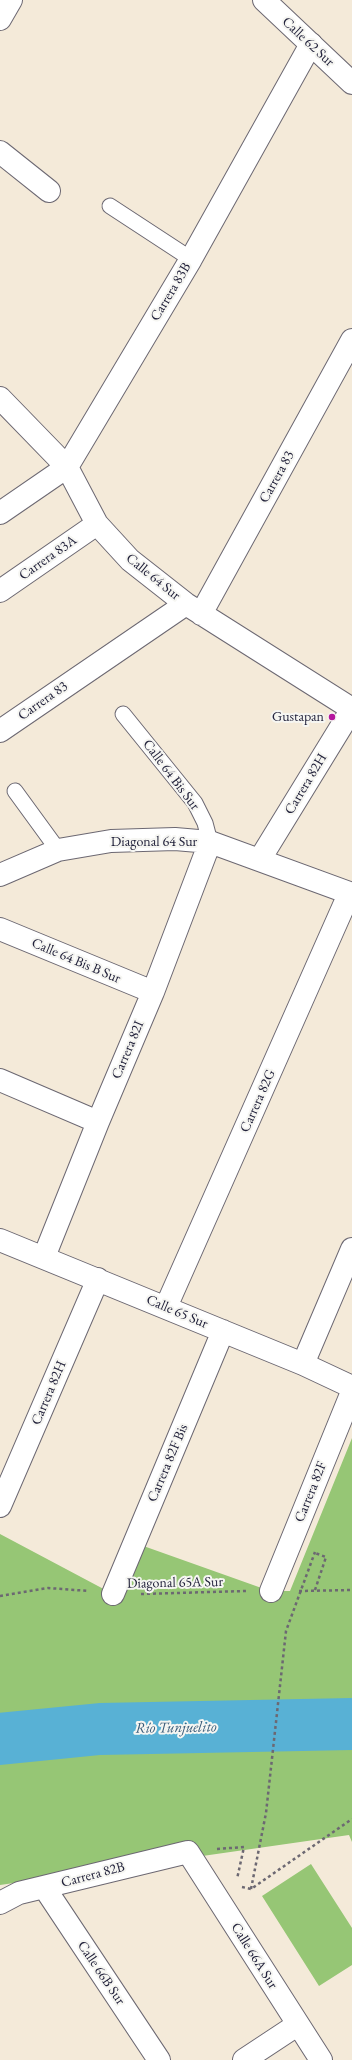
<!DOCTYPE html>
<html>
<head>
<meta charset="utf-8">
<style>
  body { margin:0 }
  canvas { display:block; background:#f4ead9 }
</style>
</head>
<body>
<canvas width="352" height="2060"></canvas>
<script>
const c = document.querySelector('canvas').getContext('2d');
c.lineJoin = 'round';
function fill(path, color) { c.fillStyle = color; c.fill(path, 'evenodd'); }
const shape = rows => new Path2D(rows.map(r => 'M' + r).join(''));
function strokePath(path, color, width, dash) { c.strokeStyle = color; c.lineWidth = width; c.lineCap = dash ? 'butt' : 'round'; c.setLineDash(dash || []); c.stroke(path); }
function drawText(font, color, halo, rows, align = 'center') {
  c.font = font + ' "EB Garamond",serif'; c.lineWidth = 4; c.setLineDash([]); c.textBaseline = 'middle'; c.strokeStyle = halo; c.fillStyle = color; for (const [text, x, y, turn = 0] of rows) {
    c.save(); c.translate(x, y); c.rotate((+turn || 0) * Math.PI / 180); c.textAlign = isNaN(turn) ? turn : align; if (halo) c.strokeText(text, 0, 0); c.fillText(text, 0, 0); c.restore();
  }
}
fill(shape([
  [352,1438,352,1842,349,1835,0,1885,0,1534,113,1594,135,1543,270,1591,290,1591],
  [311,1864,352,1928,352,1965,319,1986,262,1896]
]), '#96c675');
strokePath(shape([
  [0,1739,100,1729,352,1724]
]), '#58b1d5', 52);
const service = shape([
  [110,206,191,259],
  [123,714,195,803,205,823,210,842],
  [15,791,58,850]
]);
const minor = shape([
  [0,19,11,0],
  [0,152,49,191],
  [0,398,67,467,97,524,130,560,186,604,352,709],
  [0,513,67,467,191,259,311,44],
  [0,591,97,524],
  [201,614,352,340],
  [0,731,186,604],
  [260,859,352,709],
  [0,875,58,850,111,841,175,839,210,842,352,894],
  [0,929,153,992],
  [0,1080,98,1122],
  [0,1240,303,1364,352,1387],
  [44,1257,98,1122,153,992,210,842],
  [166,1307,349,894],
  [303,1364,352,1249],
  [0,1506,98,1279],
  [271,1591,352,1392],
  [113,1594,223,1331],
  [44,1887,159,2060],
  [0,1903,19,1893,188,1852,321,2060],
  [244,2060,297,2025]
]);
const tertiary = shape([
  [264,0,352,83]
]);
strokePath(service, '#6c6872', 17);
strokePath(minor, '#6c6872', 24);
strokePath(tertiary, '#6c6872', 24);
strokePath(shape([
  [315,1590,326,1557,315,1553],
  [299,1591,352,1590],
  [141,1594,246,1591],
  [0,1596,48,1588,89,1591],
  [217,1849,244,1847,237,1879],
  [242,1887,251,1889,352,1819]
]), '#6c6872', 2.5, [3, 3]);
strokePath(service, '#fff', 15);
strokePath(minor, '#fff', 22);
strokePath(tertiary, '#fff', 22);
strokePath(shape([
  [251,1889,266,1813,286,1631,315,1552]
]), '#6c6872', 2.5, [3, 3]);
for (const [x, y, r, color] of [
  [332,717,4,"#b5179e"]
]) { const dot = new Path2D(); dot.arc(x, y, r, 0, 2 * Math.PI); c.fillStyle = color; c.fill(dot); strokePath(dot, '#f6f6f2', 1.5); }
drawText('14px', '#22223b', '#f6f6f2', [
  ["Calle 62 Sur",308,42,43],
  ["Carrera 83B",171,292,-59],
  ["Carrera 83",277,477,-61],
  ["Carrera 83A",48,558,-35],
  ["Calle 64 Sur",153,577,39],
  ["Carrera 83",43,701,-35],
  ["Calle 64 Bis Sur",171,775,53],
  ["Carrera 82H",306,784,-59],
  ["Diagonal 64 Sur",154,842],
  ["Calle 64 Bis B Sur",76,961,23],
  ["Carrera 82I",128,1050,-67],
  ["Carrera 82G",258,1101,-66],
  ["Calle 65 Sur",177,1312,23],
  ["Carrera 82H",49,1393,-67],
  ["Carrera 82F Bis",168,1463,-67],
  ["Carrera 82F",311,1492,-68],
  ["Diagonal 65A Sur",175,1583,-1],
  ["Carrera 82B",93,1875,-15],
  ["Calle 66A Sur",254,1956,58],
  ["Calle 66B Sur",101,1973,56]
]);
drawText('14px', '#22223b', '#f6f6f2', [
  ["Gustapan",324,717]
], 'right');
drawText('italic 15px', '#385b79', '#f6f6f2', [
  ["Río Tunjuelito",176,1728,-1]
]);
</script>
</body>
</html>
